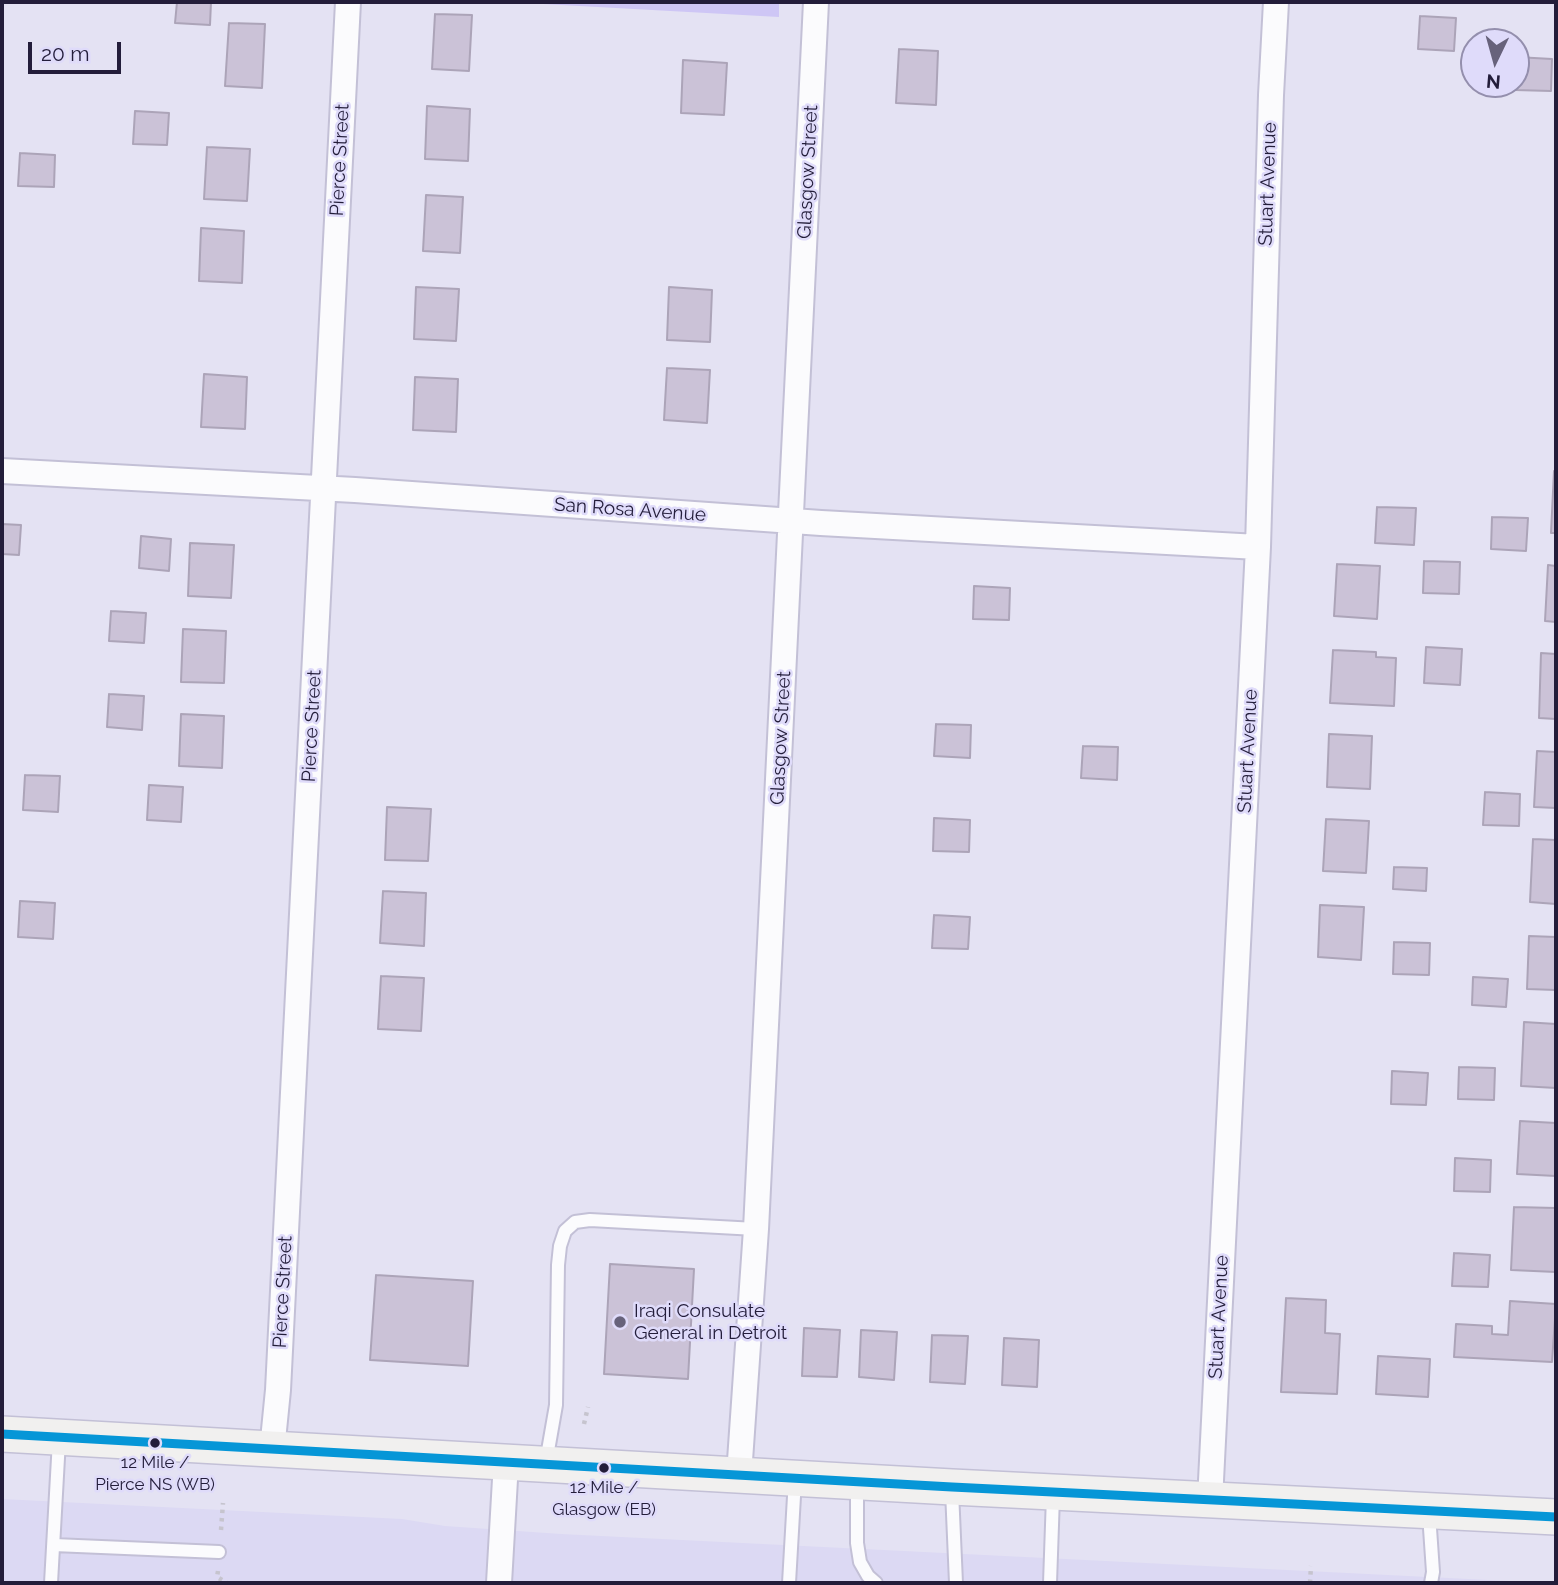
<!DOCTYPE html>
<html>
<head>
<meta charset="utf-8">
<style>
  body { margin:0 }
  #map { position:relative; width:1558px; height:1585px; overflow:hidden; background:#e4e2f3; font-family:Raleway,sans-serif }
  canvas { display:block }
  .frame { position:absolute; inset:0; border:4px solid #231d3a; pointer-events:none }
  .north { position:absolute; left:1460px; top:28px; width:70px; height:70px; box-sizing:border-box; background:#dfdbfa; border:2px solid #948fad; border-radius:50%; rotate:185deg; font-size:19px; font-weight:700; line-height:28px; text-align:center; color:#231d3a }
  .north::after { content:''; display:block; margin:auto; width:24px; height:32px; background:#67627b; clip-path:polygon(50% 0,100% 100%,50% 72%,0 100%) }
  .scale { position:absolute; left:28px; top:42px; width:93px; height:32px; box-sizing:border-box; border:4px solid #231d3a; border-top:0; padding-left:9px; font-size:21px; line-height:24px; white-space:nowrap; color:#231d3a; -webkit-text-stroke:5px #dfdbfa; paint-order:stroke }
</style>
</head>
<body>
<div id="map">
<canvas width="1558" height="1585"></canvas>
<div class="frame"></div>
<div class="north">N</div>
<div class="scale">20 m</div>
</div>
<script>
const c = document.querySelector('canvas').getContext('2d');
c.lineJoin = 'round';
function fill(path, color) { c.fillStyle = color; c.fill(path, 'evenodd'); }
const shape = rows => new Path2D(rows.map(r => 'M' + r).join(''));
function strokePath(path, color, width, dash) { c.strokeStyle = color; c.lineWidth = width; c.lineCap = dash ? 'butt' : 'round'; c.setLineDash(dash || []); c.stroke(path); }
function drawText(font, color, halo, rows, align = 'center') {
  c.font = font + ' Raleway,sans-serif'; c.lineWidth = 5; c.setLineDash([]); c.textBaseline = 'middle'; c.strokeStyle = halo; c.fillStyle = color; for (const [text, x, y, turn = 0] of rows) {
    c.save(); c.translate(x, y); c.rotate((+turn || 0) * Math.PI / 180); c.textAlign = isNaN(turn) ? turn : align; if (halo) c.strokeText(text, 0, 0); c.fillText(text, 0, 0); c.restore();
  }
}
fill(shape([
  [2,1499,402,1519,445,1526,561,1534,1549,1583,2,1583]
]), '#dcd9f3');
fill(shape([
  [507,2,779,2,779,17]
]), '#cec6f5');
const building = shape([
  [177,2,211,2,210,25,175,23,177,2],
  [435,14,472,15,469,71,432,69,435,14],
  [1420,16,1456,18,1454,51,1418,49,1420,16],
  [229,23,265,24,262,88,225,86,229,23],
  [899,49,938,51,936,105,896,103,899,49],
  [1516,57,1552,59,1551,91,1515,90,1516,57],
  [683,60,727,63,724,115,681,113,683,60],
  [427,106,470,109,468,161,425,159,427,106],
  [135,111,169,113,167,145,133,144,135,111],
  [207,147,250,149,247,201,204,199,207,147],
  [20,153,55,155,54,187,18,186,20,153],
  [426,195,463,197,460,253,423,251,426,195],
  [201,228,244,231,242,283,199,281,201,228],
  [416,287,459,289,456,341,414,339,416,287],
  [669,287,712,290,710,342,667,340,669,287],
  [667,368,710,370,707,423,664,420,667,368],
  [204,374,247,377,245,429,201,427,204,374],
  [415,377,458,379,456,432,413,430,415,377],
  [1554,471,1556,471,1556,533,1551,533,1554,471],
  [1377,507,1416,508,1414,545,1375,543,1377,507],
  [1492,517,1528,518,1526,551,1491,549,1492,517],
  [2,524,21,525,19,555,2,554,2,524],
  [141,536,171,539,169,571,139,568,141,536],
  [190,543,234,545,231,598,188,596,190,543],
  [1424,561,1460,562,1459,594,1423,593,1424,561],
  [1337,564,1380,566,1377,619,1334,616,1337,564],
  [1548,565,1556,566,1556,622,1545,621,1548,565],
  [974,586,1010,588,1009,620,973,619,974,586],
  [111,611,146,613,144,643,109,641,111,611],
  [183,629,226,631,224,683,181,682,183,629],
  [1426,647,1462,649,1460,685,1424,683,1426,647],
  [1333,650,1376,652,1376,657,1396,658,1394,706,1330,703,1333,650],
  [1541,653,1556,654,1556,719,1539,718,1541,653],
  [109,694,144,696,142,730,107,727,109,694],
  [181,714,224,716,222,768,179,766,181,714],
  [936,724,971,725,970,758,934,756,936,724],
  [1329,734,1372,736,1370,789,1327,787,1329,734],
  [1083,746,1118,747,1117,780,1081,778,1083,746],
  [1537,751,1556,752,1556,808,1534,807,1537,751],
  [25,775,60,776,58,812,23,810,25,775],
  [149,785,183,787,181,822,147,820,149,785],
  [1485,792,1520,794,1519,826,1483,825,1485,792],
  [387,807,431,809,428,861,385,860,387,807],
  [934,818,970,820,969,852,933,851,934,818],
  [1326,819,1369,821,1366,873,1323,871,1326,819],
  [1533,839,1556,840,1556,904,1530,902,1533,839],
  [1394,867,1427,868,1426,891,1393,889,1394,867],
  [383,891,426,893,424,946,380,943,383,891],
  [20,901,55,903,53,939,18,937,20,901],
  [1320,905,1364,907,1361,960,1318,957,1320,905],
  [934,915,970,917,968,949,932,948,934,915],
  [1529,936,1556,937,1556,990,1527,989,1529,936],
  [1394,942,1430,943,1429,975,1393,974,1394,942],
  [381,976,424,978,421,1031,378,1029,381,976],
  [1473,977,1508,979,1506,1007,1472,1005,1473,977],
  [1524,1022,1556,1024,1556,1088,1521,1086,1524,1022],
  [1459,1067,1495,1068,1494,1100,1458,1099,1459,1067],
  [1392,1071,1428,1073,1426,1105,1391,1104,1392,1071],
  [1520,1121,1556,1123,1556,1176,1517,1174,1520,1121],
  [1455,1158,1491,1160,1490,1192,1454,1191,1455,1158],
  [1514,1207,1556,1208,1556,1272,1511,1270,1514,1207],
  [1454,1253,1490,1255,1488,1287,1452,1286,1454,1253],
  [610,1264,694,1269,688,1379,604,1374,610,1264],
  [376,1275,473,1281,468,1366,370,1360,376,1275],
  [1286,1298,1326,1300,1325,1333,1340,1334,1337,1394,1281,1392,1286,1298],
  [1510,1301,1556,1304,1552,1362,1454,1357,1456,1324,1492,1326,1492,1334,1508,1335,1510,1301],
  [804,1328,840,1330,837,1377,802,1376,804,1328],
  [861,1330,897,1332,894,1380,859,1377,861,1330],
  [932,1335,968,1336,965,1384,930,1382,932,1335],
  [1004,1338,1039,1340,1037,1387,1002,1385,1004,1338],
  [1378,1356,1430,1359,1428,1397,1376,1394,1378,1356]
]);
fill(building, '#cbc2d7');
strokePath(building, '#aca4b8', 2);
const lane = shape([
  [546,1462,556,1405,558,1265,560,1246,565,1231,575,1222,590,1220,756,1229],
  [857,1485,857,1543,860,1562,868,1576,876,1583],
  [952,1491,956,1583],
  [1429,1514,1433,1572,1431,1583],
  [54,1545,219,1552],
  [51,1583,59,1440],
  [789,1583,795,1479],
  [1050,1583,1053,1496]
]);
const street = shape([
  [2,471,355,490,821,523,1258,547],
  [272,1450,278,1390,348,2],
  [739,1475,756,1229,816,2],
  [1210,1500,1258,547,1271,95,1276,2],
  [499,1583,506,1462]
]);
const secondary = shape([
  [2,1434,952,1487,1556,1517]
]);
strokePath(lane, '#c3c0d6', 16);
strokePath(street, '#c3c0d6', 28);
strokePath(secondary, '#c3c0d6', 38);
strokePath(shape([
  [584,1424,588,1407],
  [221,1530,223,1503],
  [218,1571,217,1577,227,1583],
  [1310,1583,1311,1566]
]), '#c6c4ce', 4.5, [3.5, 5]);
strokePath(lane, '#fbfbfd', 12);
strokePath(street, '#fbfbfd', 24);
strokePath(secondary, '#f1f0ef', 35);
strokePath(shape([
  [2,1434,952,1487,1556,1517]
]), '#0696d7', 9);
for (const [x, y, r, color] of [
  [620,1322,7,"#67627b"],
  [155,1443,6,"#231d3a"],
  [604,1468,6,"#231d3a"]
]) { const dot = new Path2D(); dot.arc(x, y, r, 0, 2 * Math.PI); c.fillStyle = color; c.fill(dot); strokePath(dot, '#dfdbfa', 2.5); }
drawText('17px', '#231d3a', '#dfdbfa', [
  ["12 Mile /",155,1463],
  ["Pierce NS (WB)",155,1485],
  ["12 Mile /",604,1488],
  ["Glasgow (EB)",604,1510]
]);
drawText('19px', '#231d3a', '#dfdbfa', [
  ["Pierce Street",340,160,-87],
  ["Glasgow Street",808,172,-87],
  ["Stuart Avenue",1268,184,-88],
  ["San Rosa Avenue",630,510,4],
  ["Pierce Street",312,726,-87],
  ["Glasgow Street",781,738,-87],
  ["Stuart Avenue",1248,751,-87],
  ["Pierce Street",283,1292,-87],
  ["Stuart Avenue",1219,1317,-87]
]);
drawText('19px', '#231d3a', '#dfdbfa', [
  ["Iraqi Consulate",634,1311],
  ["General in Detroit",634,1333]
], 'left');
</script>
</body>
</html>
